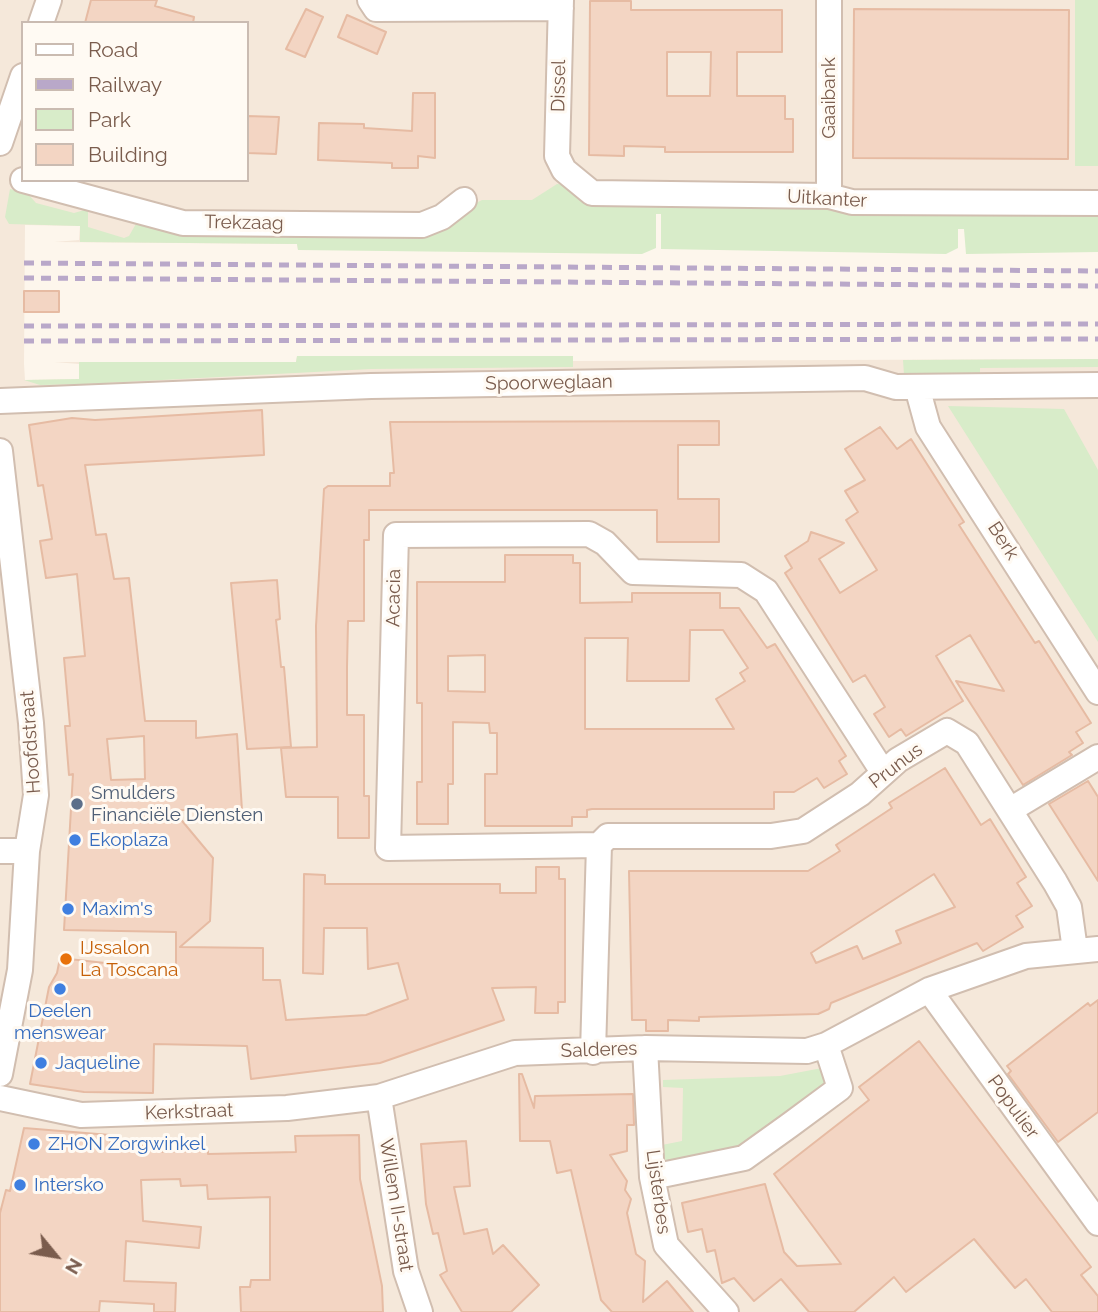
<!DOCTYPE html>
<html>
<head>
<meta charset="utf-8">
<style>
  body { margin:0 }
  #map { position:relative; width:1098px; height:1312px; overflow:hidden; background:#fdf6ec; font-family:Raleway,sans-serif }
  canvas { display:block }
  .legend { position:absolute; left:21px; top:21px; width:228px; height:161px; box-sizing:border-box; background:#fffaf3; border:2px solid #cabbb1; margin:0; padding:9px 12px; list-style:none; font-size:21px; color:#7a5c4d }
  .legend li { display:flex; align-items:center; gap:14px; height:35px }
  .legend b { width:35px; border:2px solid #cabbb1 }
  .north { position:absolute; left:21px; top:1221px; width:70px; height:70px; -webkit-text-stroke:5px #fffaf3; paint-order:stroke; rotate:120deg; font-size:19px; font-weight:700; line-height:28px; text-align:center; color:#7a5c4d }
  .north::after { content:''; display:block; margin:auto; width:24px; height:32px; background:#7a5c4d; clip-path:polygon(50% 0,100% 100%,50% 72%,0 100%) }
</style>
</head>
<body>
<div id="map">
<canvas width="1098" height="1312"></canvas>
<ul class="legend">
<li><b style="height:9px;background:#fff"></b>Road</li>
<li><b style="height:9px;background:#b9a8c9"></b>Railway</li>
<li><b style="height:19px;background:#d8ecc9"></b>Park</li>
<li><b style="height:19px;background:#f3d5c3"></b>Building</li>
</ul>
<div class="north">N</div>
</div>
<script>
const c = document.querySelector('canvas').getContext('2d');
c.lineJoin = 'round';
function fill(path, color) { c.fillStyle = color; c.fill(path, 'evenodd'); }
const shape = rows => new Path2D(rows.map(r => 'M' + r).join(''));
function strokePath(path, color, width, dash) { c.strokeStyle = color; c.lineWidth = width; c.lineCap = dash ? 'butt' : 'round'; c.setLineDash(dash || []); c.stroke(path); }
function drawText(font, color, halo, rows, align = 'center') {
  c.font = font + ' Raleway,sans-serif'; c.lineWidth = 6; c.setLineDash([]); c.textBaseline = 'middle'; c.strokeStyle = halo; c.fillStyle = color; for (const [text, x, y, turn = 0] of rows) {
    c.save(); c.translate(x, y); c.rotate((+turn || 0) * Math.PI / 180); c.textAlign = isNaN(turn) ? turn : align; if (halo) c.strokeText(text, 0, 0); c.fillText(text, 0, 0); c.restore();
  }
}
fill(shape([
  [0,0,1098,0,1098,235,608,211,298,250,297,244,54,242,79,240,80,226,25,225,24,364,25,380,80,379,79,364,54,362,296,362,297,356,573,356,573,361,1098,359,1098,1312,0,1312],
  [23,23,247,23,247,180,23,180]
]), '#f5e8da');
fill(shape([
  [1075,0,1098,0,1098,166,1075,166],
  [557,184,818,205,840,211,1098,212,1098,252,966,254,964,229,958,229,958,248,946,254,661,249,661,214,656,214,656,248,642,254,298,250,297,244,80,242,80,226,9,224,5,217,10,189,27,193,36,203,74,213,88,209,88,227,124,238,129,236,137,222,415,233,482,200,532,200],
  [297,356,573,356,573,367,371,369,86,384,40,385,24,380,79,379,79,362,296,362],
  [1098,359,1098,367,980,368,980,374,904,375,903,360],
  [948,406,1064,409,1098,470,1098,642],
  [822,1068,827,1083,736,1151,665,1167,662,1145,682,1141,683,1088,663,1087,663,1080,780,1076]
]), '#d8ecc9');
const building = shape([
  [91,0,157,0,155,6,194,17,193,23,85,23,91,0],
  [590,1,631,1,631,10,782,10,782,52,737,52,737,96,785,96,785,119,793,119,793,152,665,152,665,147,624,146,624,156,589,155,590,1],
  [667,52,711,52,710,96,667,96,667,52],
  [306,9,323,17,305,57,286,49,306,9],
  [854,9,1069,10,1068,159,853,158,854,9],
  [347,15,386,32,377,54,338,37,347,15],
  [413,93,435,93,435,158,418,156,418,168,392,168,392,163,318,160,319,123,364,124,364,128,412,131,413,93],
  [247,116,279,117,276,154,247,153,247,116],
  [24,291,59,291,59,312,24,312,24,291],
  [262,410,264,455,85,465,96,535,106,534,114,579,129,578,145,721,196,721,196,738,237,734,242,810,173,810,213,858,210,921,180,947,263,948,263,980,280,980,286,1020,366,1015,408,999,398,963,368,969,367,928,324,928,323,974,303,973,304,874,325,875,325,884,500,884,500,893,536,893,536,867,559,867,559,879,565,879,565,1002,558,1002,558,1013,535,1013,536,987,492,988,504,1020,380,1063,251,1079,247,1046,154,1044,153,1093,84,1092,30,1084,49,987,57,973,60,958,132,966,132,971,176,973,176,932,64,930,73,774,69,775,65,726,70,726,64,658,85,656,77,574,46,578,40,541,52,539,43,485,38,486,29,425,72,418,95,420,262,410],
  [144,736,145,779,111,780,107,739,144,736],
  [719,421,719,445,678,445,678,499,719,499,719,542,657,542,657,510,369,510,369,540,364,540,364,621,348,621,347,667,347,715,364,715,364,796,369,796,369,838,338,838,338,797,286,797,281,748,317,747,316,626,324,489,328,486,390,486,390,473,394,473,390,422,719,421],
  [880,427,897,449,911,439,964,522,959,525,1035,643,1039,641,1091,723,1076,732,1083,743,1069,752,1072,755,1023,785,956,681,1004,691,970,635,936,656,963,701,906,736,901,729,889,737,874,714,885,707,865,675,853,682,785,573,792,568,785,556,808,541,811,532,844,543,819,559,840,593,877,570,846,520,858,512,845,491,865,480,845,449,880,427],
  [505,555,573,555,573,563,580,563,580,603,632,602,632,593,720,593,720,608,739,608,767,648,775,644,846,756,839,761,847,774,824,788,817,778,794,792,774,792,774,809,592,809,587,810,587,817,572,817,572,826,485,826,485,774,497,774,497,733,490,733,489,723,453,722,453,784,448,784,448,824,417,824,417,782,422,782,422,703,417,703,417,582,505,582,505,555],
  [690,630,723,630,748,668,740,673,745,681,716,699,734,729,585,729,585,638,628,638,627,681,689,681,690,630],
  [485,655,485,692,448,691,448,656,485,655],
  [277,580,280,619,276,620,279,647,281,667,284,667,291,747,247,749,231,583,277,580],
  [945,768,981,825,990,819,1026,877,1017,883,1032,906,1016,916,1023,927,983,951,977,943,831,1003,829,1009,818,1014,699,1017,699,1021,668,1020,668,1031,646,1031,646,1020,632,1020,629,871,808,871,840,851,836,845,892,808,889,803,945,768],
  [934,874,955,907,896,931,901,943,863,959,857,946,816,963,811,953,934,874],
  [1088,781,1098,797,1098,881,1049,804,1088,781],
  [1098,1000,1098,1112,1058,1142,1008,1074,1011,1071,1007,1066,1088,1003,1090,1006,1098,1000],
  [919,1041,1091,1267,1081,1275,1098,1296,1098,1312,1052,1312,1026,1279,1015,1288,974,1239,906,1292,894,1277,854,1312,809,1312,781,1279,754,1301,734,1278,722,1283,715,1250,707,1252,702,1229,688,1232,682,1203,765,1184,784,1252,797,1266,841,1264,774,1174,869,1100,859,1087,919,1041],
  [519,1074,522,1074,534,1108,535,1096,633,1094,634,1125,627,1125,627,1151,610,1155,627,1181,625,1190,631,1199,627,1213,636,1254,645,1261,643,1302,667,1281,693,1312,612,1312,601,1300,571,1170,557,1173,550,1141,520,1141,519,1074],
  [24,1128,110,1135,110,1147,160,1145,160,1152,208,1151,208,1154,296,1152,295,1136,359,1135,360,1179,382,1286,383,1312,241,1312,240,1287,250,1287,251,1280,270,1280,270,1197,208,1199,207,1185,181,1186,180,1179,141,1180,143,1221,201,1227,199,1248,126,1241,124,1281,176,1283,175,1312,154,1312,154,1304,100,1301,99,1312,0,1312,0,1213,6,1190,10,1191,24,1128],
  [466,1141,470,1186,454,1187,464,1234,487,1229,493,1254,503,1245,539,1285,511,1312,462,1312,440,1275,447,1271,438,1233,433,1234,426,1204,421,1144,466,1141]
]);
fill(building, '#f3d5c3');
strokePath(building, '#e6bba3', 2);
const minor = shape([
  [370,0,376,9,561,8],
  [561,0,557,156,564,170,592,193,829,196,852,202,1098,203],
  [41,23,49,0],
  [0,143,23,76],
  [23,180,183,223,422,225,442,217,464,200],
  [829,196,829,0],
  [917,387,928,427,1098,692],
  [0,401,371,386,865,378,896,387,1098,385],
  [0,451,31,723,36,795,27,851,20,970,0,1074],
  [1010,810,1098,757],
  [599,845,608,836,771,836,803,831,860,794,898,760,947,731,967,743,1055,882,1069,907,1075,950],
  [0,851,27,851],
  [929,990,1098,1223],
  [645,1048,652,1177,666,1245,726,1312],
  [593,1052,599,845,388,848,396,535,589,534,605,543,633,572,741,575,766,591,883,772],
  [379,1097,406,1271,420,1312],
  [0,1098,81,1115,287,1108,379,1097,515,1053,645,1048,807,1051,826,1045,929,990,1026,956,1098,949],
  [652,1177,744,1158,790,1125,840,1088,826,1045]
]);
strokePath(minor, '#d1beb0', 28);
strokePath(minor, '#fff', 24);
strokePath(shape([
  [24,263,1098,271],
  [24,278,1098,286],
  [24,326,1098,324],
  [24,341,1098,339]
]), '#b9a8c9', 5, [10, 7]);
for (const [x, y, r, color] of [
  [77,804,7,"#5c6f8a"],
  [75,840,7,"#3f7fe0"],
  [68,909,7,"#3f7fe0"],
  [66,959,7,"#e8710a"],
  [60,989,7,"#3f7fe0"],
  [41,1063,7,"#3f7fe0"],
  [34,1144,7,"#3f7fe0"],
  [20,1185,7,"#3f7fe0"]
]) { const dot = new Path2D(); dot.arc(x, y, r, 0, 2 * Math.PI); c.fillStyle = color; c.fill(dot); strokePath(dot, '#fffaf3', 2.5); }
drawText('19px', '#7a5c4d', '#fffaf3', [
  ["Dissel",559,86,-89],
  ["Gaaibank",829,98,-90],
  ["Uitkanter",827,199,3],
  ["Trekzaag",244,223,1],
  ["Spoorweglaan",549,383,-1],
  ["Berk",1003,541,57],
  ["Acacia",394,598,-89],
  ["Hoofdstraat",31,742,-94],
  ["Prunus",896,766,-37],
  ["Salderes",599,1050,-2],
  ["Populier",1013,1107,54],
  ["Kerkstraat",189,1112,-2],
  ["Lijsterbes",658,1192,82],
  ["Willem II-straat",396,1205,81]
]);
drawText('19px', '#4e5e75', '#fffaf3', [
  ["Smulders",91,793],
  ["Financiële Diensten",91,815]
], 'left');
drawText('19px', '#366cbe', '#fffaf3', [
  ["Ekoplaza",89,840],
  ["Maxim's",82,909],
  ["Deelen",60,1011,"center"],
  ["menswear",60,1033,"center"],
  ["Jaqueline",55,1063],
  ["ZHON Zorgwinkel",48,1144],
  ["Intersko",34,1185]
], 'left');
drawText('19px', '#c56008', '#fffaf3', [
  ["IJssalon",80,948],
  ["La Toscana",80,970]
], 'left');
</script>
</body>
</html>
